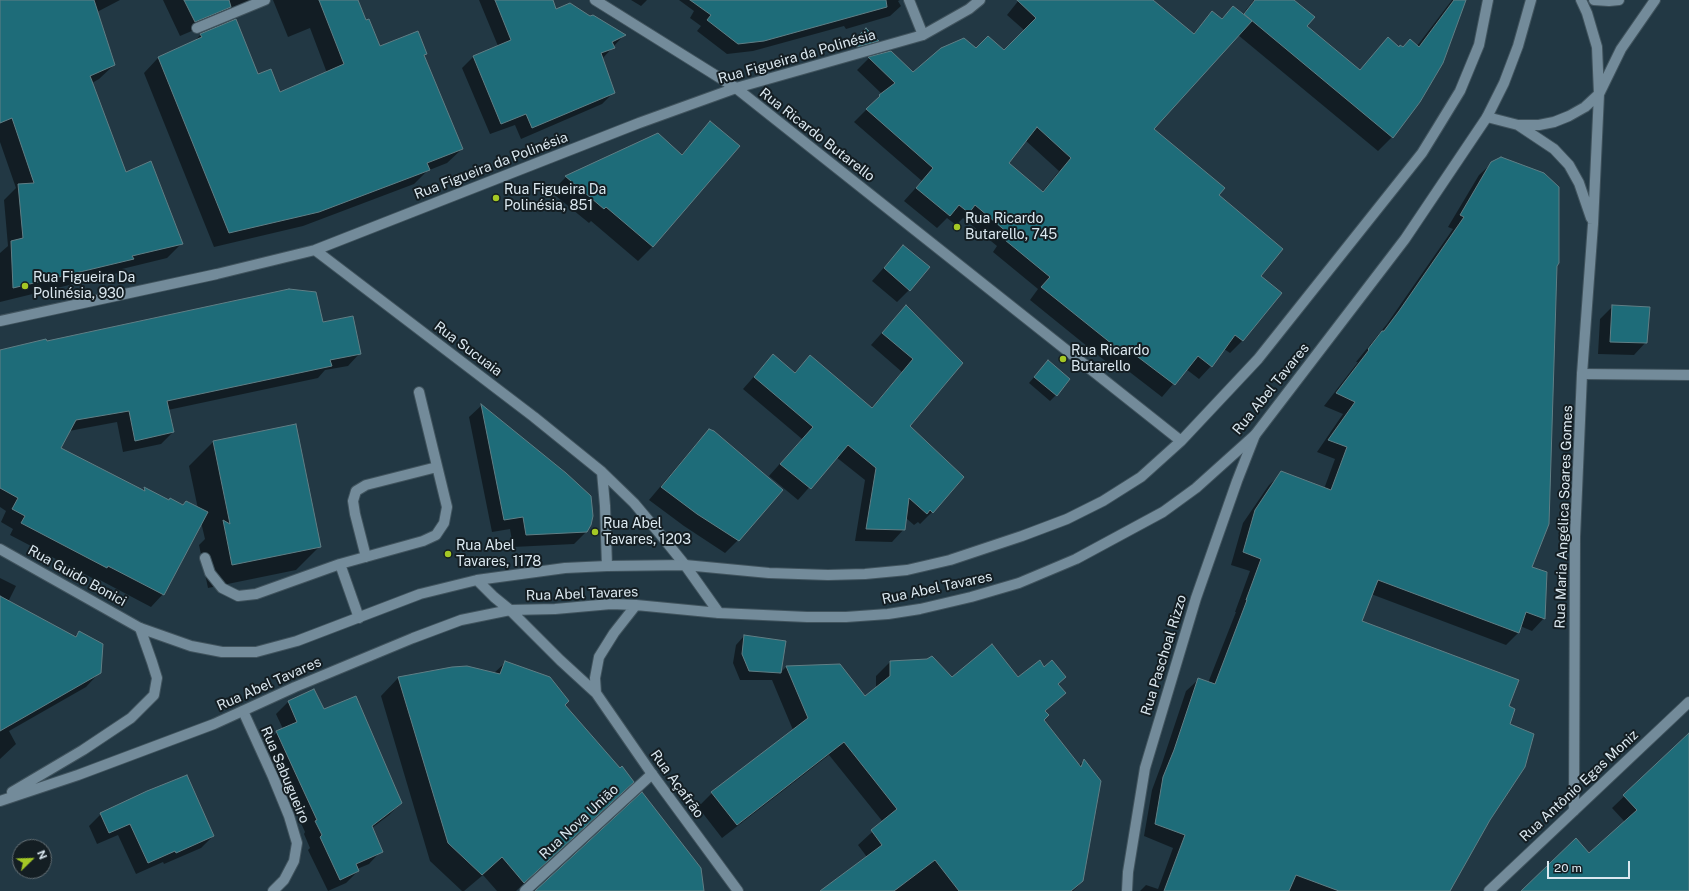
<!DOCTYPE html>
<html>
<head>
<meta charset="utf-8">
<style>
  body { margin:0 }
  #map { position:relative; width:1689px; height:891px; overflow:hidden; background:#223844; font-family:"Public Sans",sans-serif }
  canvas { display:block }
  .north { position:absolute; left:12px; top:839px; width:40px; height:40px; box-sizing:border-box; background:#141e23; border:1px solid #646f75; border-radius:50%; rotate:67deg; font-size:11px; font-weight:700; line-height:16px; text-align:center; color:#dbe8f0 }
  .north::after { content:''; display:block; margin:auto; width:14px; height:18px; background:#a4c825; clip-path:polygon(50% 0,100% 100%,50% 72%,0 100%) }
  .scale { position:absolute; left:1547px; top:861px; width:83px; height:18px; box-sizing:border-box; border:2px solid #dbe8f0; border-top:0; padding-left:5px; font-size:12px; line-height:14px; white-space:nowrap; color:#dbe8f0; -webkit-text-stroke:3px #141e23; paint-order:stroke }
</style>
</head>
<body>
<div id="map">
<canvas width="1689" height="891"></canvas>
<div class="north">N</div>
<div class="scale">20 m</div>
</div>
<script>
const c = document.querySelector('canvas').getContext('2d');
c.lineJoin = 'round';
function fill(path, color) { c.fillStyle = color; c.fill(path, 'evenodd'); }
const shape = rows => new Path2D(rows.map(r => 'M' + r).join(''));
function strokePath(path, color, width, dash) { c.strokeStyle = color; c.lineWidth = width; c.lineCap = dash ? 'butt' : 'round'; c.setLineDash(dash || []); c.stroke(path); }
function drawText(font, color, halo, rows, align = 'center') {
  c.font = font + ' "Public Sans",sans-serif'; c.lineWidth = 4; c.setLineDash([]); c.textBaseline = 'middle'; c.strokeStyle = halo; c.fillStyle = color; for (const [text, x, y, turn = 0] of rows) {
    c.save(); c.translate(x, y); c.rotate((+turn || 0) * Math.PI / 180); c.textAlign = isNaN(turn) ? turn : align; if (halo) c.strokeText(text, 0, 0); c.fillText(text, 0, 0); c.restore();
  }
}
fill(shape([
  [0,0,120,0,97,12,114,65,99,79,92,83,125,173,182,243,167,258,122,269,118,273,0,302,0,253,8,246,4,200,16,188,0,142],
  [163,0,259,0,215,21,180,36],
  [273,0,357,0,379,47,426,54,423,56,462,149,447,163,427,171,414,184,303,226,214,247,144,73,158,58,193,43,201,34,280,93,327,73,310,28,288,37],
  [479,0,552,0,556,10,590,17,624,35,602,59,614,92,602,104,521,139,515,125,490,134,462,68,473,57,498,46],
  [631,0,647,0,641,6],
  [679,0,900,0,898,1,901,6,890,16,846,29,844,26,753,51,727,54,697,31,701,26,690,18,694,11],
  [1019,0,1151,0,1193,34,1212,12,1221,19,1233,7,1242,15,1254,0,1293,0,1305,26,1359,71,1388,39,1398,48,1417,46,1452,0,1465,0,1419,102,1392,137,1378,151,1238,35,1152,129,1218,195,1260,276,1281,293,1242,341,1230,353,1224,349,1211,366,1199,379,1186,369,1162,397,1118,363,1114,368,1030,300,1038,289,993,252,997,246,963,218,956,225,947,218,937,228,904,201,922,181,854,122,882,94,857,70,869,58,890,52,913,73,976,49,1004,51,1024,30,1007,15],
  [1025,140,1059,171,1042,192,1007,163],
  [710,122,653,246,638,261,591,221,589,223,551,192,566,177,658,134,681,155],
  [1492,163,1556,266,1530,567,1544,618,1532,631,1520,626,1518,633,1506,645,1371,594,1360,621,1437,891,1140,891,1146,885,1158,889,1173,848,1144,836,1152,790,1162,763,1186,691,1199,679,1208,683,1236,612,1235,612,1250,571,1231,565,1243,523,1269,485,1282,473,1324,489,1335,459,1317,452,1343,414,1324,406,1358,362,1356,362,1387,324,1453,229,1448,227,1479,175],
  [903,246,909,290,897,302,872,281],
  [906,306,962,363,909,426,932,512,920,524,918,522,914,525,906,518,904,529,892,542,855,541,865,480,836,457,798,500,769,476,802,439,743,389,773,355,794,373,810,356,871,408,902,372,871,345],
  [1613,306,1646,342,1634,355,1598,354,1600,319],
  [322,323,360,353,348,366,325,370,318,378,168,410,173,432,161,444,123,452,117,422,69,431,60,448,142,490,144,488,168,501,182,506,186,502,198,509,189,466,213,442,320,546,296,570,208,588,199,545,205,539,201,522,163,594,151,607,96,578,94,579,10,535,13,529,1,522,6,511,0,507,0,350,46,342],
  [1042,368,1056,395,1050,401,1029,383],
  [482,405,587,531,574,544,513,547,510,529,492,532,469,417],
  [710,430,738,540,725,553,684,526,649,500,697,443],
  [0,578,16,586,8,602,74,637,79,632,100,672,86,687,9,731,16,744,0,759],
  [744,636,785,641,779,674,786,667,839,665,865,697,876,688,876,676,890,662,928,660,952,678,1018,678,1057,684,1064,693,1045,712,1043,720,1079,765,1084,761,1079,885,1073,891,822,891,867,857,858,845,883,822,829,755,722,838,698,807,712,793,793,730,772,680,740,680,733,663,736,645],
  [506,662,564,705,615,800,516,891,497,891,483,875,464,891,462,891,430,861,381,696,399,677,494,673],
  [314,690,323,710,401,803,389,815,372,828,381,851,369,864,357,869,358,871,346,883,328,891,308,850,310,848,304,834,305,832,265,744,277,732,283,729,276,714,288,702],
  [1689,734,1689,891,1522,891,1589,854,1625,822,1612,808],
  [148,792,213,836,201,848,164,864,163,862,136,874,118,835,97,844,89,826,101,814]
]), '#0007');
const building = shape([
  [0,0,94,0,115,65,90,76,92,81,126,172,151,161,183,244,132,256,134,259,13,288,11,241,23,238,18,184,34,183,12,118,0,123,0,0],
  [184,0,229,0,231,7,195,22,184,0],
  [319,0,358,0,366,20,369,19,380,46,418,31,427,54,424,55,463,149,427,163,430,170,319,212,229,233,158,57,202,37,200,34,236,19,258,74,271,69,280,92,344,64,319,0],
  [495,0,553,0,556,9,570,3,590,16,593,15,626,35,612,42,615,48,601,53,615,93,532,128,526,114,501,124,473,56,511,40,495,0],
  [690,0,886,0,887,7,764,41,738,44,707,20,711,15,690,0],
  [1017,0,1153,0,1194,34,1212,11,1222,19,1233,6,1252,21,1154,129,1225,188,1219,195,1283,249,1261,276,1282,293,1243,341,1235,335,1212,367,1198,356,1175,385,1130,351,1127,356,1041,287,1050,277,1005,240,1008,233,975,205,969,213,959,205,950,216,916,188,933,168,866,109,880,96,879,95,895,83,868,57,891,51,913,72,941,48,964,38,976,48,988,36,1004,50,1036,18,1017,0],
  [1037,127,1071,158,1043,192,1009,163,1037,127],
  [1255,0,1294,0,1315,17,1307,26,1360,70,1388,37,1399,47,1400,45,1403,47,1410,39,1419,47,1454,0,1466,0,1443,63,1420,102,1393,138,1244,14,1255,0],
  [866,28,879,41,857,47,852,42,866,28],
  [710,121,740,146,653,247,606,207,604,209,565,176,658,133,682,155,710,121],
  [1501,157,1544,173,1559,187,1559,263,1557,266,1549,524,1532,567,1547,572,1545,619,1526,612,1519,633,1378,580,1362,621,1519,680,1509,706,1515,709,1510,724,1534,734,1525,767,1490,820,1450,891,1339,891,1296,875,1289,891,1164,891,1185,835,1155,824,1163,777,1174,750,1198,678,1215,684,1247,600,1246,600,1261,559,1243,552,1255,510,1281,471,1331,490,1347,447,1328,440,1355,402,1336,393,1369,350,1368,349,1382,331,1384,331,1399,311,1464,217,1460,215,1491,162,1501,157],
  [903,245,930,267,910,291,884,268,903,245],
  [289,289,316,292,323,322,353,316,361,354,330,360,332,366,167,401,174,432,135,441,129,411,76,420,61,448,145,491,144,487,169,500,170,498,183,505,186,501,208,512,164,595,108,566,107,568,21,523,25,516,12,509,18,498,0,488,0,350,46,339,47,341,289,289],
  [906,305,963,363,910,426,964,477,933,513,930,510,927,514,909,498,905,530,866,529,876,468,848,445,811,489,780,464,813,427,754,377,773,354,795,373,810,355,872,408,913,359,882,333,906,305],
  [1612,305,1650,307,1647,343,1610,342,1612,305],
  [1048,360,1070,379,1057,396,1034,377,1048,360],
  [481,404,566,473,591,496,593,516,591,525,587,532,526,535,523,517,504,520,481,404],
  [296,424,321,547,232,565,223,520,230,524,213,441,296,424],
  [709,429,714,431,783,490,739,541,697,514,661,487,709,429],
  [0,596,76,637,79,631,103,644,101,673,0,731,0,596],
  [744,635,786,641,781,673,749,671,742,654,744,635],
  [992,644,1018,677,1040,660,1044,667,1052,660,1066,677,1058,684,1066,693,1045,711,1049,715,1044,720,1081,767,1084,759,1101,781,1083,881,1071,891,959,891,935,860,894,891,820,891,882,845,871,830,897,809,844,742,737,825,711,792,808,718,786,666,840,664,865,696,890,676,890,661,927,659,932,656,952,677,992,644],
  [505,661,550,677,569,701,565,705,620,768,622,766,634,782,524,883,502,857,482,875,448,843,398,677,452,667,467,666,500,674,505,661],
  [314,689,324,709,356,696,402,803,372,826,383,852,356,864,359,871,340,880,320,837,322,835,315,821,317,820,276,731,297,722,288,701,314,689],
  [1689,733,1689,891,1521,891,1576,838,1589,853,1637,810,1623,795,1689,733],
  [187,775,214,836,176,853,175,851,148,863,130,824,109,833,100,813,147,791,187,775],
  [642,792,701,868,704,891,535,891,642,792]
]);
fill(building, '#1e6c79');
strokePath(building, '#607e85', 1);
const service = shape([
  [1582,374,1689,375],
  [366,557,355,514,353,501,356,491,366,485,437,467],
  [205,558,210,573,222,588,238,596,256,594,340,564,423,541,436,535,444,523,447,507,419,392],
  [340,564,359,618]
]);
const minor = shape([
  [909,0,923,35],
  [1594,0,1609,1,1619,0],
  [197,28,265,0],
  [1487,117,1518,125,1539,125,1554,122,1569,116,1585,107,1599,94,1621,49,1655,0],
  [1518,125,1554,149,1569,165,1579,183,1591,218],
  [315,250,534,417,602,472,634,503,660,534,685,565,719,613],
  [0,321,217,274,315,250,639,123,736,88,923,35,969,9,980,0],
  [602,472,605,506,607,566],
  [0,549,140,628],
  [243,711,273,777,289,816,297,843,294,861,284,880,273,891],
  [1574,811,1575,537,1582,374,1593,224,1599,94,1597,47,1587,13,1581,0],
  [525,891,652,774],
  [1127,891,1128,872,1145,768,1196,598,1237,481,1255,435],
  [1489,891,1689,702]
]);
const tertiary = shape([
  [595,0,736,88,1181,441],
  [477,580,494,597,510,610,560,660,596,693,652,774,738,891],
  [140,628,191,646,222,652,256,652,297,641,420,594,477,580,565,568,607,566,685,565,769,573,828,575,865,574,907,570,950,560,1022,536,1067,519,1103,501,1141,477,1181,441,1258,359,1422,153,1438,127,1460,91,1479,45,1488,0],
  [596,693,595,678,599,657,614,633,636,605],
  [12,792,83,750,131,718,154,695,157,678,152,662,140,628],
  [0,801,78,775,214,724,295,687,413,638,461,620,510,610,555,609,611,604,636,605,719,613,807,617,846,617,888,614,920,609,971,597,1019,583,1076,559,1163,512,1196,488,1255,435,1405,239,1487,117,1504,83,1518,46,1531,0]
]);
strokePath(service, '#40535d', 12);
strokePath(minor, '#40535d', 12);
strokePath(tertiary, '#40535d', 12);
strokePath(service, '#738b9a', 10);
strokePath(minor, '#738b9a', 10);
strokePath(tertiary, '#738b9a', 10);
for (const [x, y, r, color] of [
  [496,198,4,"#a4c825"],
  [957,227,4,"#a4c825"],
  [25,286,4,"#a4c825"],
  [1063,359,4,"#a4c825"],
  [595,532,4,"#a4c825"],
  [448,554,4,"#a4c825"]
]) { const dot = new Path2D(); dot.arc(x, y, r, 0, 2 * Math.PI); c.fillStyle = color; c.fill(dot); strokePath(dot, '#141e23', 1.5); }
drawText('14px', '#dbe8f0', '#141e23', [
  ["Rua Figueira da Polinésia",797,57,-16],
  ["Rua Ricardo Butarello",817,135,38],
  ["Rua Figueira da Polinésia",491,166,-21],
  ["Rua Sucuaia",468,349,37],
  ["Rua Abel Tavares",1271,389,-51],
  ["Rua Maria Angélica Soares Gomes",1564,517,-88],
  ["Rua Guido Bonici",77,576,29],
  ["Rua Abel Tavares",937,588,-12],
  ["Rua Abel Tavares",582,594,-2],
  ["Rua Paschoal Rizzo",1164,655,-73],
  ["Rua Abel Tavares",269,684,-24],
  ["Rua Sabugueiro",285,775,67],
  ["Rua Açafrão",677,784,54],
  ["Rua Antônio Egas Moniz",1579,786,-43],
  ["Rua Nova União",579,822,-43]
]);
drawText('14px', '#dbe8f0', '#141e23', [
  ["Rua Figueira Da",504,190],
  ["Polinésia, 851",504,206],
  ["Rua Ricardo",965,219],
  ["Butarello, 745",965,235],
  ["Rua Figueira Da",33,278],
  ["Polinésia, 930",33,294],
  ["Rua Ricardo",1071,351],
  ["Butarello",1071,367],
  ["Rua Abel",603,524],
  ["Tavares, 1203",603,540],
  ["Rua Abel",456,546],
  ["Tavares, 1178",456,562]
], 'left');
</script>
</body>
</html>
